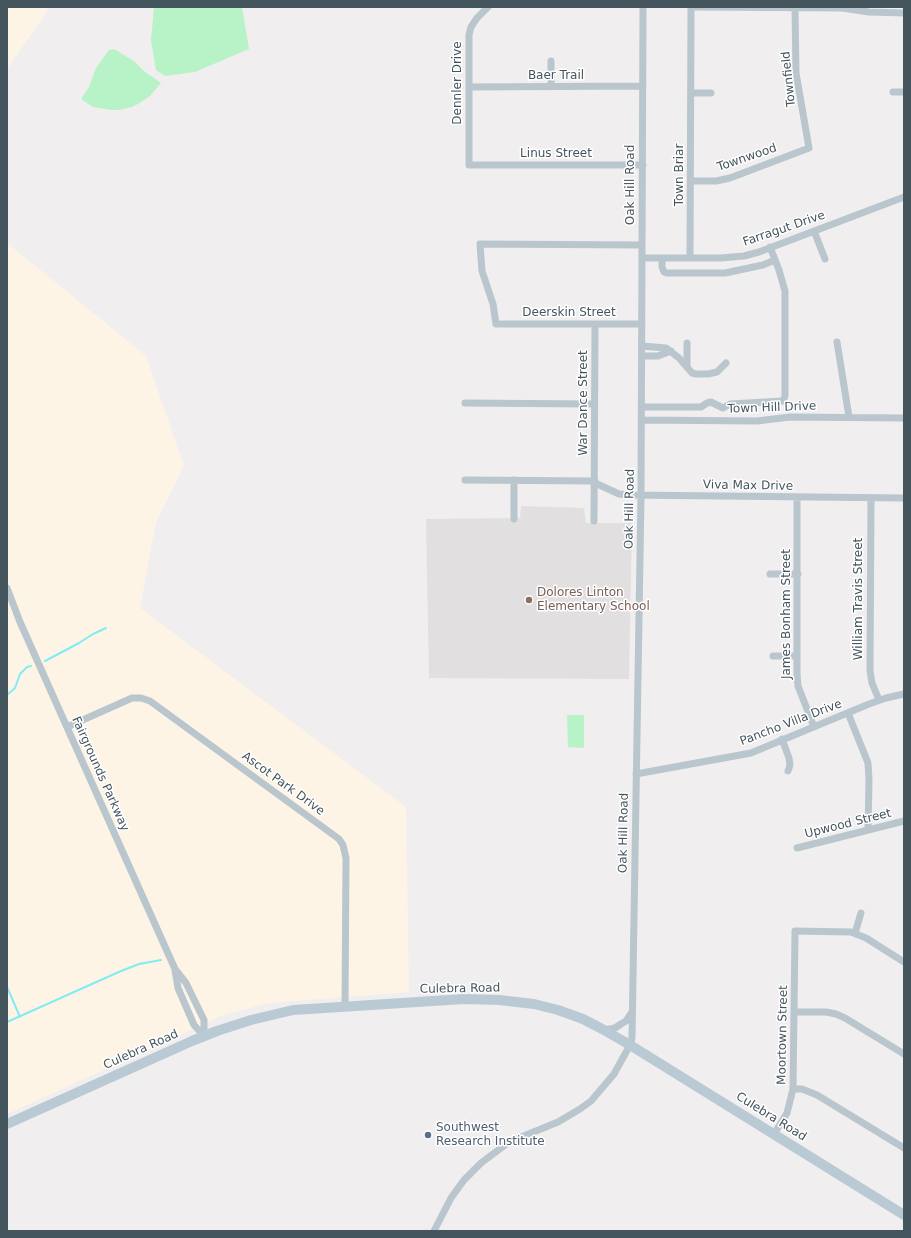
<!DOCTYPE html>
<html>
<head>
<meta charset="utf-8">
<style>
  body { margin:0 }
  #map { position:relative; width:911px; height:1238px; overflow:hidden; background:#f1eeef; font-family:"DejaVu Sans",sans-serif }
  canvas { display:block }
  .frame { position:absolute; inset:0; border:8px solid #45555e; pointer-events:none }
</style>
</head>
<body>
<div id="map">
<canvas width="911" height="1238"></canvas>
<div class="frame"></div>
</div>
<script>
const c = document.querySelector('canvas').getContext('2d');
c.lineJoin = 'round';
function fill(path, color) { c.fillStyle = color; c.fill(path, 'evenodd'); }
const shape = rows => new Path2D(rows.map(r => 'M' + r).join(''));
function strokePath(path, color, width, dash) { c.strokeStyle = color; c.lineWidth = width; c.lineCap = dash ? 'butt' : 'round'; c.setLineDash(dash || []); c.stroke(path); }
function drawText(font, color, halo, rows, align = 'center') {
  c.font = font + ' "DejaVu Sans",sans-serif'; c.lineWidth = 3; c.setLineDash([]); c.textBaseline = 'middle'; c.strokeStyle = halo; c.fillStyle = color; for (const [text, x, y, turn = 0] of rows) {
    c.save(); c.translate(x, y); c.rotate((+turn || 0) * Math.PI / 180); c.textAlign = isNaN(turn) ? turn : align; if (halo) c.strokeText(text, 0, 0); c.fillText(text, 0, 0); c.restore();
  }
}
fill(shape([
  [7,7,50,7,7,69],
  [7,243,146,356,184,466,156,522,140,608,406,807,409,992,269,1003,226,1014,7,1114]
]), '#fef4e6');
fill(shape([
  [521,506,584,508,586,523,632,523,629,679,429,678,426,519,520,518]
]), '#e2dfe1');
fill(shape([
  [154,7,242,7,249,49,195,72,165,76,156,70,151,40],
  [114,49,134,61,144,71,161,83,150,96,138,104,132,107,119,110,111,110,93,107,81,99,89,87,96,68,109,50],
  [567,715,584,715,584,748,568,747]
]), '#b8f3c7');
strokePath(shape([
  [45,661,79,643,93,634,106,628],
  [7,695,15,688,20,674,27,667,31,666],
  [7,987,20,1017],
  [7,1022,121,971,139,964,161,960]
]), '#81ecf4', 2);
strokePath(shape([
  [488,7,477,18,471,27,469,35,469,165,643,165],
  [695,7,842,8,869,12,904,13],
  [551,61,551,87],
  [469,87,643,86],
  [893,92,904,92],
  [691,93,711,93],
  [691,181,716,181,730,178,809,148,796,73,795,8],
  [814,231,825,259],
  [642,258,721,258,744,256,759,252,904,197],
  [662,258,662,267,664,272,667,273,725,273,763,265,775,260],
  [690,258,691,7],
  [642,324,496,324,493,304,482,271,480,244,642,245],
  [837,342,849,417],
  [642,346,666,348,679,358,692,373,696,374,708,374,717,372,726,363],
  [642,356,658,356,671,351],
  [687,367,687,343],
  [465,403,594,404],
  [642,407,701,407,707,403,711,402,723,408,730,404,783,401,785,396,785,291,779,270,770,247],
  [642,420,757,421,790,417,904,418],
  [465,480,595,481],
  [514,480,514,519],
  [595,483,619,494,629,495,904,498],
  [797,497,797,674,798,686,814,727],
  [871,498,870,671,872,683,879,700],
  [594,521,595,325],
  [770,574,798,574],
  [7,588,20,622,175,969,186,983,204,1020,204,1036],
  [773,656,797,656],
  [848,713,868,763,869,780,868,830],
  [67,727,132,698,141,698,150,701,339,839,343,845,346,858,345,1007],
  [782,739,789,758,790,765,788,771],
  [636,774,751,753,869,704,886,698,904,694],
  [797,848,904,821],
  [855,933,861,913],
  [175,970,178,988,194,1025,204,1036],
  [794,1012,826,1012,836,1014,845,1018,904,1054],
  [604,1030,615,1028,621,1024,626,1021,632,1012],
  [793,1089,802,1089,817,1095,904,1148],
  [774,1134,787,1113,793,1089,795,931,851,932,866,938,904,962],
  [434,1231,451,1198,464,1180,481,1163,509,1142,558,1122,580,1109,591,1101,614,1074,630,1045,632,1038,641,496,643,7]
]), '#b9c6cd', 7);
strokePath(shape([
  [7,1124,192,1041,217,1031,251,1020,293,1010,309,1009,464,999,499,1000,534,1004,558,1010,583,1019,604,1030,630,1045,904,1215]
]), '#bacad4', 10);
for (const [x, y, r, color] of [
  [529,600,4,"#8d6e63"],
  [428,1135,4,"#5c6f8a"]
]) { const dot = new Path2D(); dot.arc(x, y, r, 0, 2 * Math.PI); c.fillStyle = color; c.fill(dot); strokePath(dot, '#fff', 1.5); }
drawText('12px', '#45555e', '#fff', [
  ["Baer Trail",556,76],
  ["Townfield",789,79,-96],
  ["Dennler Drive",458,83,-90],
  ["Linus Street",556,154],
  ["Townwood",747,158,-19],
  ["Town Briar",680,175,-90],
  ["Oak Hill Road",631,185,-90],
  ["Farragut Drive",784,229,-19],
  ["Deerskin Street",569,313],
  ["War Dance Street",584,403,-90],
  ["Town Hill Drive",772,408,-2],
  ["Viva Max Drive",748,486,1],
  ["Oak Hill Road",630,509,-89],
  ["William Travis Street",859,599,-90],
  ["James Bonham Street",787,614,-90],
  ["Pancho Villa Drive",791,723,-21],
  ["Fairgrounds Parkway",100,774,66],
  ["Ascot Park Drive",283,784,36],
  ["Upwood Street",848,824,-14],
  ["Oak Hill Road",624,833,-89],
  ["Culebra Road",460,989,-1],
  ["Moortown Street",783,1035,-89],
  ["Culebra Road",141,1050,-24],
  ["Culebra Road",771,1117,32]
]);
drawText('12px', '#785e54', '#fff', [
  ["Dolores Linton",537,593],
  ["Elementary School",537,607]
], 'left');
drawText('12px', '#4e5e75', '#fff', [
  ["Southwest",436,1128],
  ["Research Institute",436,1142]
], 'left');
</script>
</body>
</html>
